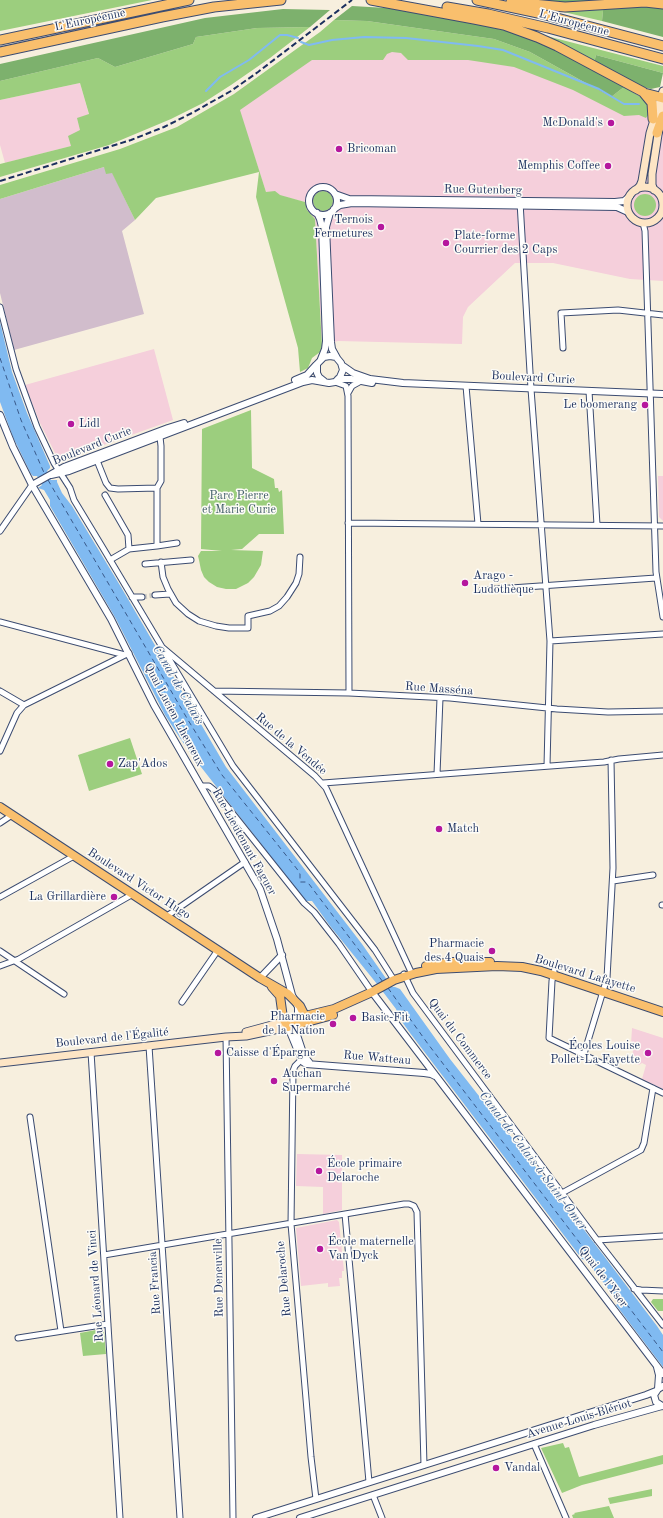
<!DOCTYPE html>
<html>
<head>
<meta charset="utf-8">
<style>
  body { margin:0 }
  canvas { display:block; background:#f7efde }
</style>
</head>
<body>
<canvas width="663" height="1518"></canvas>
<script>
const c = document.querySelector('canvas').getContext('2d');
c.lineJoin = 'round';
function fill(path, color) { c.fillStyle = color; c.fill(path, 'evenodd'); }
const shape = rows => new Path2D(rows.map(r => 'M' + r).join(''));
function strokePath(path, color, width, dash) { c.strokeStyle = color; c.lineWidth = width; c.lineCap = dash ? 'butt' : 'round'; c.setLineDash(dash || []); c.stroke(path); }
function drawText(font, color, halo, rows, align = 'center') {
  c.font = font + ' "Old Standard TT",serif'; c.lineWidth = 3; c.setLineDash([]); c.textBaseline = 'middle'; c.strokeStyle = halo; c.fillStyle = color; for (const [text, x, y, turn = 0] of rows) {
    c.save(); c.translate(x, y); c.rotate((+turn || 0) * Math.PI / 180); c.textAlign = isNaN(turn) ? turn : align; if (halo) c.strokeText(text, 0, 0); c.fillText(text, 0, 0); c.restore();
  }
}
fill(shape([
  [367,21,663,107,663,281,630,279,553,263,515,263,468,307,463,317,462,344,338,341,322,346,315,219,307,210,305,202,266,192,234,94,275,65],
  [80,83,89,115,71,146,5,163,0,145,0,100],
  [154,349,173,420,59,461,40,423,25,385],
  [658,476,663,476,663,521,659,517],
  [632,1028,663,1038,663,1089,642,1079,646,1065,642,1063,639,1065,634,1063,632,1044,631,1044],
  [297,1154,342,1155,342,1210,323,1214,323,1187,296,1186],
  [337,1220,339,1222,344,1271,342,1271,342,1278,339,1278,340,1286,328,1287,328,1283,301,1286,296,1228]
]), '#f5cfdb');
fill(shape([
  [104,167,112,172,135,220,122,231,144,314,14,350,0,293,0,199]
]), '#d1bdcc');
fill(shape([
  [0,0,152,0,0,31],
  [604,1,602,21,555,10],
  [334,20,367,21,494,39,530,52,611,97,624,87,644,99,647,105,648,115,646,118,639,115,624,116,573,90,514,67,468,60,408,60,401,53,392,52,387,54,383,60,312,60,240,110,266,192,275,191,280,195,305,202,307,210,315,219,322,346,320,352,312,358,308,368,300,372,298,348,256,197,259,172,156,198,135,220,112,173,106,174,104,167,0,199,0,185,120,149,177,127,234,94,320,32],
  [310,27,270,58,231,85,203,103,171,119,109,145,0,177,0,164,71,146,68,136,80,130,77,118,89,114,80,83,0,100,0,81,98,58,115,67,193,44,196,37,257,28],
  [535,33,663,66,663,73,596,55,594,63],
  '313 201a10 10 0 1 1 20 0a10 10 0 1 1-20 0Z',
  '634 205a11 11 0 1 1 22 0a11 11 0 1 1-22 0Z',
  [251,410,252,468,274,479,275,488,278,488,279,492,282,490,284,534,259,534,242,549,231,550,263,551,261,565,254,577,248,583,236,589,226,589,217,587,209,582,204,577,201,570,199,560,198,556,201,551,222,551,201,549,202,429],
  [130,738,142,774,89,791,78,755],
  [653,1299,663,1299,663,1311,658,1311,651,1302],
  [101,1329,104,1332,106,1354,83,1356,80,1333],
  [563,1443,565,1448,569,1447,579,1477,663,1455,663,1464,582,1485,562,1493,541,1448],
  [652,1489,652,1496,610,1504,608,1498],
  [609,1506,614,1518,573,1518,572,1515,575,1514,574,1513]
]), '#9cce7e');
fill(shape([
  [533,0,663,0,663,37,602,21,604,1,567,3],
  [352,6,387,8,448,18,516,33,557,51,624,87,611,97,530,52,494,39,367,21,334,20],
  [283,9,330,10,310,27,257,28,196,37,193,44,115,67,98,58,0,81,0,64,205,18],
  [596,55,663,73,660,87,651,89,643,87,594,63]
]), '#7db16d');
fill(shape([
  [0,322,12,372,27,413,50,466,50,468,47,471,51,480,57,480,57,482,62,493,72,506,121,587,226,767,362,944,392,987,395,987,400,989,450,1059,512,1138,551,1186,657,1326,663,1335,663,1367,616,1305,619,1303,587,1261,582,1259,410,1033,400,1019,396,1009,377,984,330,926,312,901,306,901,297,890,194,758,180,738,165,715,116,619,50,506,50,500,44,490,38,488,42,485,37,476,33,476,31,474,13,437,0,402]
]), '#80baf1');
strokePath(shape([
  [301,42,309,45,332,40,364,37,406,38,478,46,503,50,599,89,624,104,639,104],
  [206,91,220,77,249,60,280,35,287,35,298,38]
]), '#80baf1', 2);
strokePath(shape([
  [0,358,21,420,45,475],
  [48,480,188,720,222,775,297,869,300,874,300,882,306,882,309,884,383,982],
  [388,988,428,1044,663,1352]
]), '#39598a', 1, [5, 4]);
strokePath(shape([
  [142,597,155,595]
]), '#cbc9c4', 5, [5, 2.5]);
const minor = shape([
  [520,202,531,389,550,641,547,766],
  [643,223,645,231,656,572,663,617],
  [0,307,16,369,37,427,54,463,70,488,74,500,103,548,233,766,375,950,394,980],
  [563,348,561,313,618,310,663,315],
  [335,382,346,386,348,396,349,693],
  [466,386,478,524],
  [589,391,597,525],
  [348,393,352,386,361,381],
  [96,458,106,483,110,488,118,489,157,488],
  [105,495,128,535,129,549,110,560],
  [348,523,663,526],
  [0,531,32,485],
  [157,546,177,543],
  [129,549,157,546,157,488,161,481,161,446,160,437,158,433],
  [161,562,163,577,168,589,176,603,188,614,199,621,216,626,229,628,248,628,248,616,270,611,279,606,287,597,296,583,299,574,300,557],
  [145,564,191,560],
  [482,590,656,578],
  [155,595,170,594],
  [132,597,142,597],
  [0,622,125,655],
  [550,641,663,634],
  [163,648,315,776,326,788,412,974],
  [0,691,24,705],
  [214,691,349,693,450,698,557,709,608,712,663,711],
  [0,751,17,713,24,705,129,653],
  [437,774,440,698],
  [323,783,604,762,619,759,663,755],
  [201,786,209,786,214,790,304,903,314,912,339,944,372,992],
  [0,823,12,815],
  [613,881,653,875],
  [0,897,74,856],
  [662,905,663,905],
  [167,916,245,862],
  [0,951,64,994],
  [0,966,19,959,133,894],
  [554,971,552,981,549,1038,663,1093],
  [404,974,413,993,597,1240,663,1325],
  [182,1002,218,950],
  [226,1037,233,1518],
  [149,1046,180,1518],
  [91,1052,120,1518],
  [584,1054,607,978,613,868,611,760],
  [304,1057,295,1066,293,1071,291,1224,311,1457,316,1499],
  [30,1117,61,1331],
  [562,1193,641,1150,644,1143,653,1088],
  [345,1214,369,1482],
  [597,1240,663,1236],
  [104,1255,404,1204,409,1204,414,1206,417,1212,424,1465],
  [634,1289,641,1290,663,1291],
  [18,1338,108,1324],
  [534,1444,566,1518],
  [373,1495,382,1518]
]);
const tertiary = shape([
  '309 201a14 14 0 1 1 28 0a14 14 0 1 1-28 0Z',
  [335,194,349,199,615,202,624,201,630,196],
  [334,209,340,205,352,203,617,207,628,212],
  [317,213,320,219,322,227,326,341,325,349,321,359],
  [330,213,326,227,331,342,332,349,337,358],
  [343,366,353,373,370,379,403,383,663,394],
  [338,379,351,379,372,383],
  [295,380,307,375,316,365],
  [0,415,13,447,32,485,111,619,154,705,260,889,277,939,292,995,298,1007,298,1014,295,1021],
  [51,475,69,471,303,382,312,380,329,383,335,382,340,377,343,370,341,363,336,357,330,356,324,357,317,364,317,373,319,377,324,381],
  [32,485,64,467,168,428,184,423],
  [260,978,282,955],
  [372,992,663,1374],
  [293,1023,304,1056,309,1062],
  [288,1027,300,1056,303,1062,306,1064,424,1073,431,1074,435,1076],
  [657,1367,659,1375,658,1389],
  [662,1406,656,1402,654,1395,658,1389,663,1386],
  [256,1518,646,1395,656,1391],
  [300,1518,594,1425,662,1406]
]);
const secondary = shape([
  '627 205a18 18 0 1 1 36 0a18 18 0 1 1-36 0Z',
  [636,190,640,186,642,181,650,133,663,91],
  [654,190,652,185,652,174,663,102],
  [246,1032,305,1016],
  [0,1063,226,1037,246,1036,288,1027]
]);
const primary = shape([
  [0,807,260,978,288,994,300,1006,305,1016,334,1009,372,992,394,980,416,973,436,969,497,966,522,967,541,971,663,1012],
  [426,966,452,962,490,962],
  [272,987,280,996,283,1018,288,1027,333,1015]
]);
const motorway = shape([
  [371,0,474,19,504,25,537,37,557,46,643,92,652,103,653,119],
  [477,0,538,13,663,46],
  [511,2,565,7,645,2,663,4],
  [447,7,488,14,548,28,663,59],
  [0,40,189,0],
  [0,52,162,17,214,7,281,0],
  [644,93,663,98],
  [657,133,663,116]
]);
strokePath(minor, '#3c4c71', 7);
strokePath(tertiary, '#3c4c71', 8);
strokePath(secondary, '#3c4c71', 9);
strokePath(primary, '#3c4c71', 10);
strokePath(motorway, '#3c4c71', 11);
strokePath(minor, '#fff', 5);
strokePath(tertiary, '#fff', 6);
strokePath(secondary, '#fde5c5', 7);
strokePath(primary, '#f9bf6d', 8);
strokePath(motorway, '#f9bf6d', 9);
strokePath(shape([
  [0,181,131,140,164,127,192,113,231,91,258,72,352,0]
]), '#1b2f5e', 2, [6, 3]);
for (const [x, y, r, color] of [
  [611,123,4,"#b5179e"],
  [339,149,4,"#b5179e"],
  [608,166,4,"#b5179e"],
  [381,227,4,"#b5179e"],
  [446,243,4,"#b5179e"],
  [645,405,4,"#b5179e"],
  [71,424,4,"#b5179e"],
  [465,583,4,"#b5179e"],
  [110,764,4,"#b5179e"],
  [439,829,4,"#b5179e"],
  [114,897,4,"#b5179e"],
  [492,951,4,"#b5179e"],
  [353,1018,4,"#b5179e"],
  [333,1024,4,"#b5179e"],
  [218,1053,4,"#b5179e"],
  [648,1053,4,"#b5179e"],
  [274,1081,4,"#b5179e"],
  [319,1171,4,"#b5179e"],
  [320,1249,4,"#b5179e"],
  [496,1468,4,"#b5179e"]
]) { const dot = new Path2D(); dot.arc(x, y, r, 0, 2 * Math.PI); c.fillStyle = color; c.fill(dot); strokePath(dot, '#fdfcf7', 1.5); }
drawText('12px', '#1b2f5e', '#fdfcf7', [
  ["L'Européenne",90,20,-12],
  ["L'Européenne",574,23,15],
  ["Rue Gutenberg",483,190,1],
  ["Boulevard Curie",533,378,3],
  ["Boulevard Curie",92,446,-22],
  ["Rue Masséna",439,689,4],
  ["Quai Lucien Lheureux",174,715,62],
  ["Rue de la Vendée",291,744,40],
  ["Rue Lieutenant Faguer",244,842,61],
  ["Boulevard Victor Hugo",139,884,33],
  ["Boulevard Lafayette",585,974,17],
  ["Boulevard de l'Égalité",112,1038,-6],
  ["Quai du Commerce",460,1039,53],
  ["Rue Watteau",377,1058,5],
  ["Quai de l'Yser",603,1277,53],
  ["Rue Deneuville",219,1278,-91],
  ["Rue Delaroche",284,1279,-95],
  ["Rue Francia",155,1283,-94],
  ["Rue Léonard de Vinci",96,1286,-94],
  ["Avenue Louis Blériot",579,1419,-17]
]);
drawText('12px', '#1b2f5e', '#fdfcf7', [
  ["McDonald's",603,123,"right"],
  ["Bricoman",347,149],
  ["Memphis Coffee",600,166,"right"],
  ["Ternois",373,220,"right"],
  ["Fermetures",373,234,"right"],
  ["Plate-forme",454,236],
  ["Courrier des 2 Caps",454,250],
  ["Le boomerang",637,405,"right"],
  ["Lidl",79,424],
  ["Arago -",473,576],
  ["Ludothèque",473,590],
  ["Zap'Ados",118,764],
  ["Match",447,829],
  ["La Grillardière",106,897,"right"],
  ["Pharmacie",484,944,"right"],
  ["des 4 Quais",484,958,"right"],
  ["Pharmacie",325,1017,"right"],
  ["de la Nation",325,1031,"right"],
  ["Basic-Fit",361,1018],
  ["Écoles Louise",640,1046,"right"],
  ["Pollet-La Fayette",640,1060,"right"],
  ["Caisse d'Épargne",226,1053],
  ["Auchan",282,1074],
  ["Supermarché",282,1088],
  ["École primaire",327,1164],
  ["Delaroche",327,1178],
  ["École maternelle",328,1242],
  ["Van Dyck",328,1256],
  ["Vandal",504,1468]
], 'left');
drawText('12px', '#425f68', '#fdfcf7', [
  ["Parc Pierre",239,496],
  ["et Marie Curie",239,510]
]);
drawText('italic 13px', '#39598a', '#fdfcf7', [
  ["Canal de Calais",178,685,60],
  ["Canal de Calais à Saint-Omer",533,1161,53]
]);
</script>
</body>
</html>
